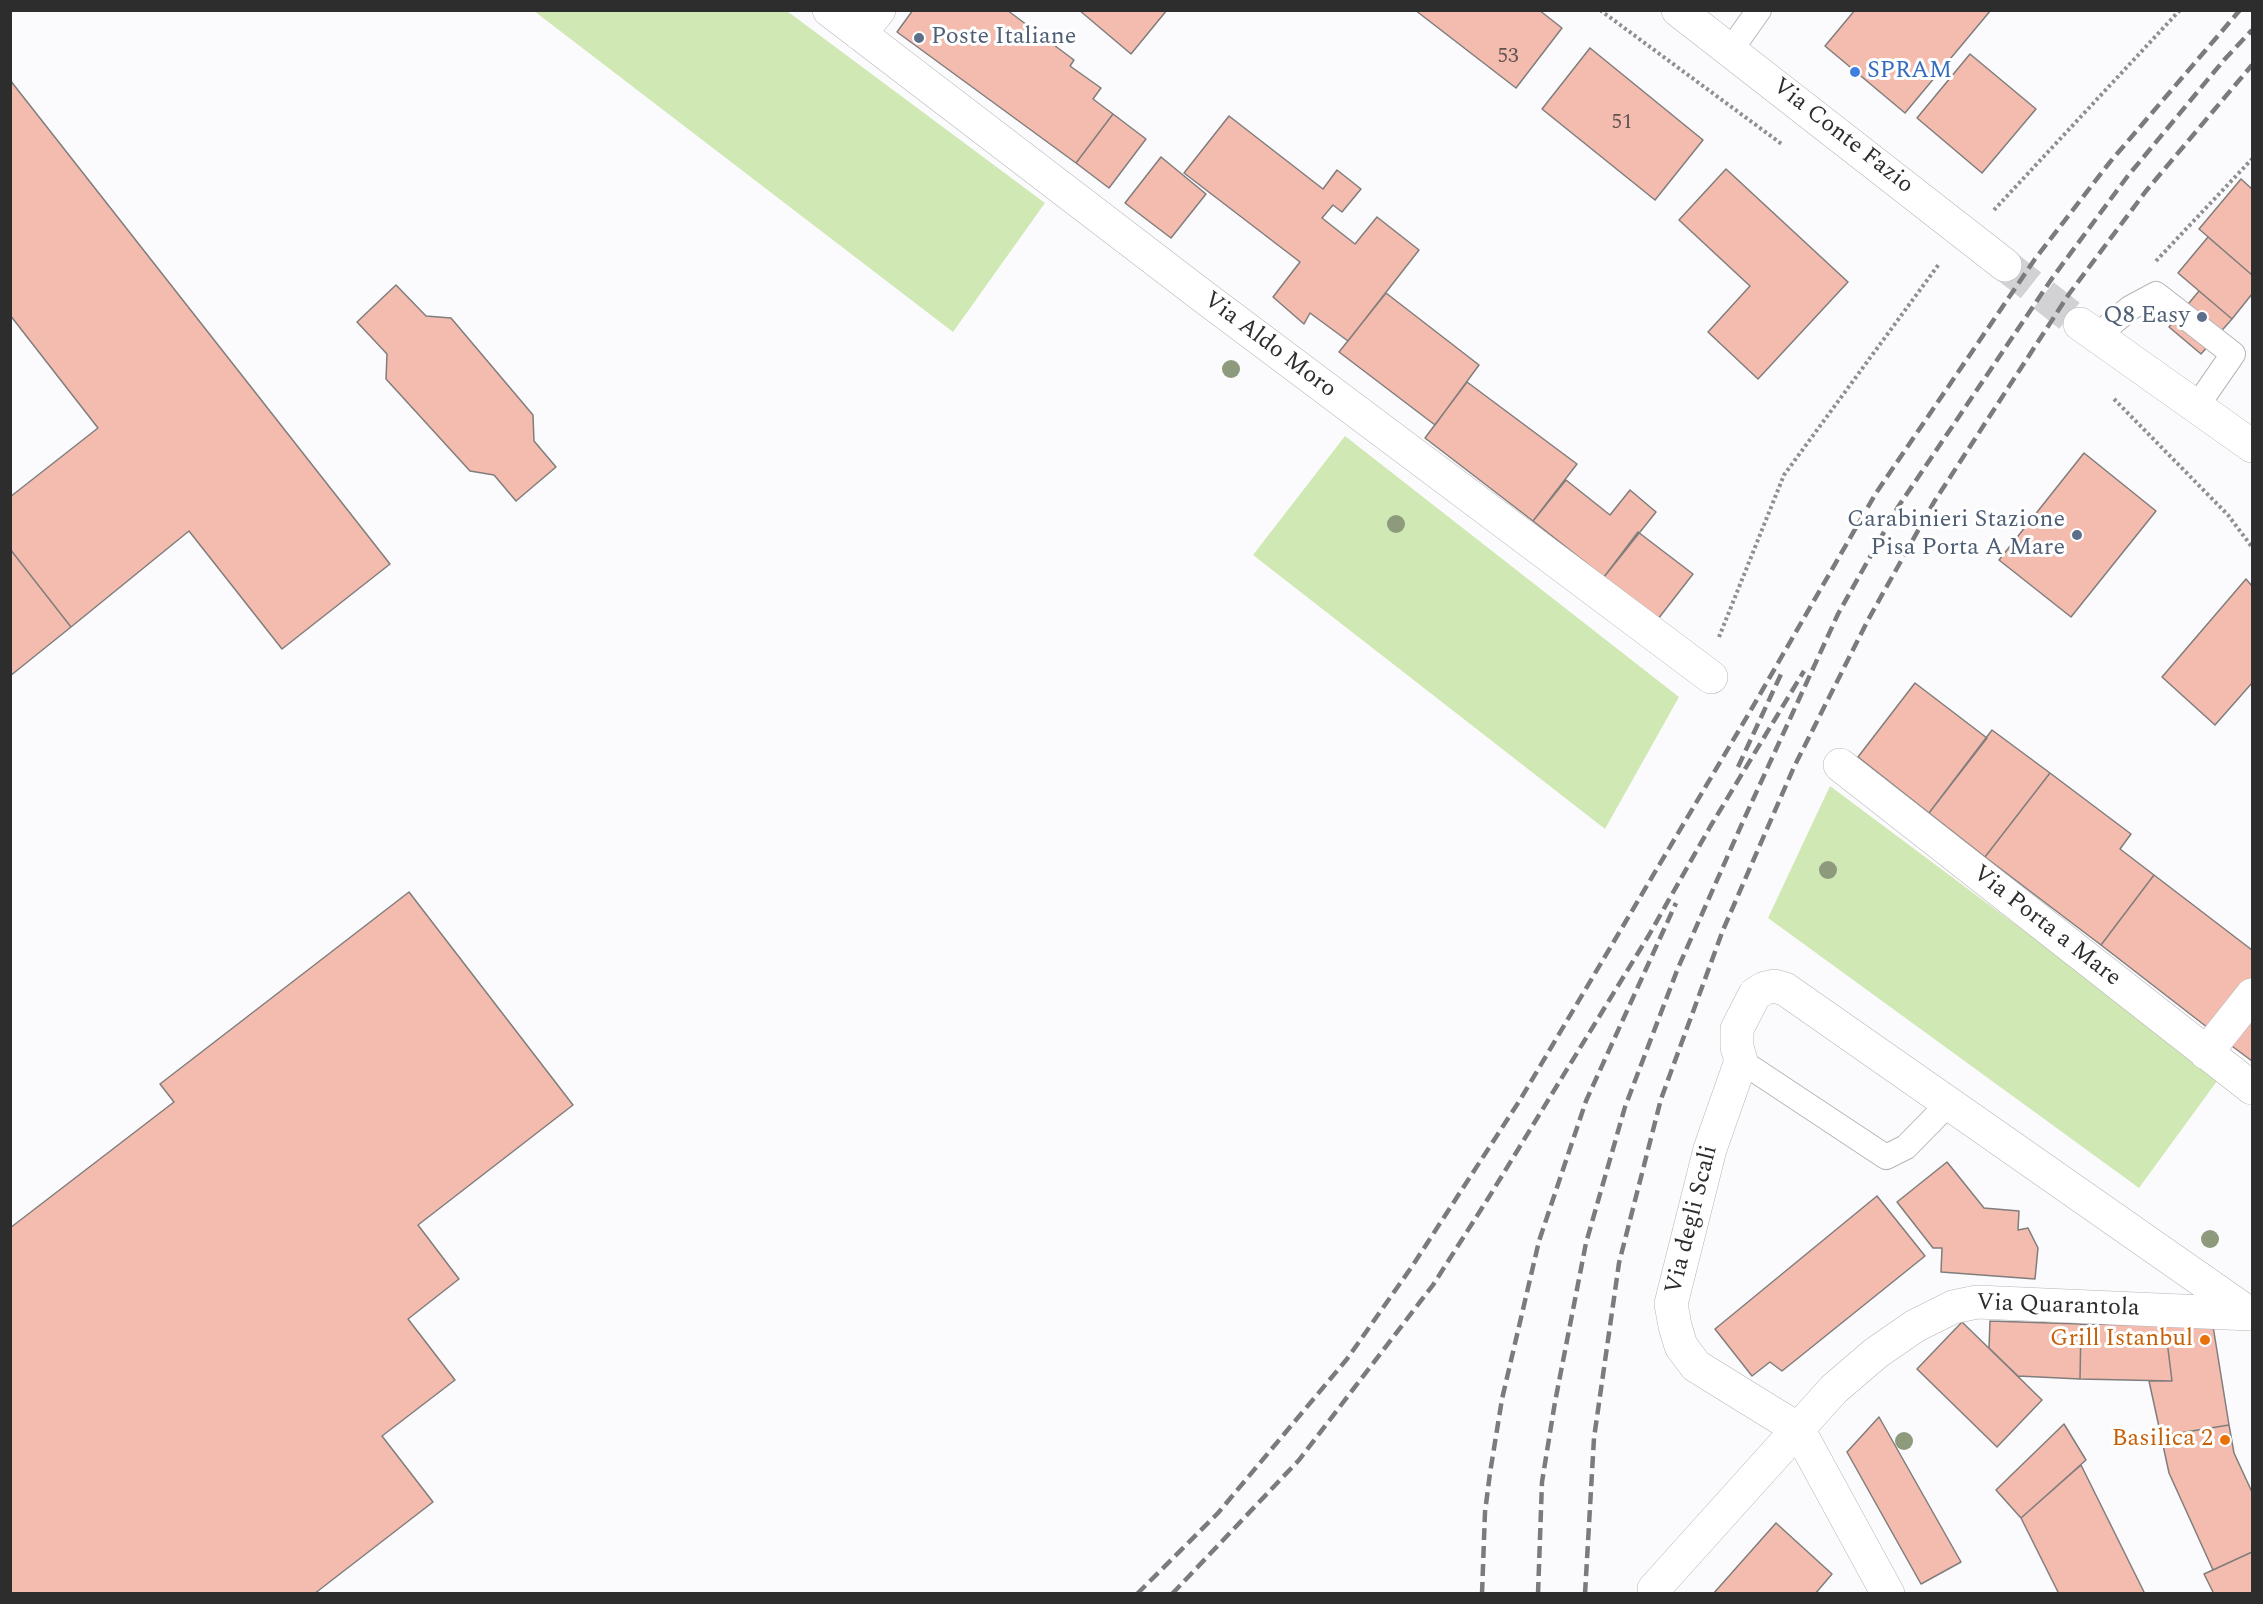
<!DOCTYPE html>
<html>
<head>
<meta charset="utf-8">
<style>
  body { margin:0 }
  #map { position:relative; width:2263px; height:1604px; overflow:hidden; background:#fbfbfe; font-family:Spectral,serif }
  canvas { display:block }
  .frame { position:absolute; inset:0; border:12px solid #2d2d2e; pointer-events:none }
</style>
</head>
<body>
<div id="map">
<canvas width="2263" height="1604"></canvas>
<div class="frame"></div>
</div>
<script>
const c = document.querySelector('canvas').getContext('2d');
c.lineJoin = 'round';
function fill(path, color) { c.fillStyle = color; c.fill(path, 'evenodd'); }
const shape = rows => new Path2D(rows.map(r => 'M' + r).join(''));
function strokePath(path, color, width, dash) { c.strokeStyle = color; c.lineWidth = width; c.lineCap = dash ? 'butt' : 'round'; c.setLineDash(dash || []); c.stroke(path); }
function drawText(font, color, halo, rows, align = 'center') {
  c.font = font + ' Spectral,serif'; c.lineWidth = 6; c.setLineDash([]); c.textBaseline = 'middle'; c.strokeStyle = halo; c.fillStyle = color; for (const [text, x, y, turn = 0] of rows) {
    c.save(); c.translate(x, y); c.rotate((+turn || 0) * Math.PI / 180); c.textAlign = isNaN(turn) ? turn : align; if (halo) c.strokeText(text, 0, 0); c.fillText(text, 0, 0); c.restore();
  }
}
fill(shape([
  [534,11,787,11,1045,203,953,332],
  [1345,436,1679,697,1605,829,1253,555],
  [1830,786,2220,1077,2139,1188,1768,918]
]), '#d0e9b4');
const building = shape([
  [913,10,1007,10,1074,60,1070,66,1101,88,1093,99,1113,114,1076,163,897,32,913,10],
  [1079,10,1167,10,1131,54,1079,10],
  [1415,10,1539,10,1562,28,1516,88,1415,10],
  [1855,10,1991,10,1905,113,1825,46,1855,10],
  [1590,48,1703,140,1655,200,1542,109,1590,48],
  [1970,54,2036,109,1982,173,1917,118,1970,54],
  [10,80,390,564,282,649,189,531,71,627,10,549,10,497,98,428,10,315,10,80],
  [1113,114,1146,139,1109,188,1076,163,1113,114],
  [1229,116,1323,189,1337,170,1361,189,1342,212,1333,205,1322,218,1355,244,1377,217,1419,250,1348,341,1310,313,1304,324,1273,297,1300,262,1184,173,1229,116],
  [1161,157,1206,194,1171,238,1125,203,1161,157],
  [1726,169,1848,282,1758,379,1708,332,1750,286,1679,220,1726,169],
  [2241,179,2252,189,2252,275,2199,229,2241,179],
  [2208,237,2252,275,2252,294,2232,319,2178,273,2208,237],
  [396,285,426,316,451,318,533,415,534,441,556,467,516,501,494,475,470,471,386,379,387,354,357,322,396,285],
  [2199,291,2232,319,2201,354,2169,327,2199,291],
  [1386,293,1479,365,1435,425,1339,352,1386,293],
  [1467,382,1577,464,1533,521,1425,438,1467,382],
  [2084,453,2156,511,2071,617,1999,560,2084,453],
  [1566,480,1610,515,1630,490,1656,512,1604,577,1533,521,1566,480],
  [1638,532,1693,574,1658,619,1604,577,1638,532],
  [10,549,71,627,10,676,10,549],
  [2246,579,2252,586,2252,683,2215,725,2162,677,2246,579],
  [1915,683,1987,738,1929,813,1858,757,1915,683],
  [1992,730,2050,773,1985,857,1929,813,1992,730],
  [2050,773,2131,834,2120,849,2154,875,2101,945,1985,857,2050,773],
  [2154,875,2252,950,2252,996,2221,1038,2101,945,2154,875],
  [409,892,573,1105,418,1225,459,1279,408,1319,455,1380,382,1436,433,1502,314,1594,10,1594,10,1228,174,1102,160,1084,409,892],
  [2252,996,2252,1061,2221,1038,2252,996],
  [1947,1162,1984,1208,2019,1211,2018,1230,2028,1228,2038,1248,2035,1279,1941,1272,1942,1248,1933,1248,1897,1202,1947,1162],
  [1877,1196,1925,1256,1782,1371,1770,1362,1752,1376,1715,1329,1877,1196],
  [1990,1321,2081,1324,2080,1379,2018,1376,1989,1348,1990,1321],
  [1962,1322,2042,1400,1997,1447,1917,1369,1962,1322],
  [2081,1324,2165,1325,2172,1381,2080,1379,2081,1324],
  [2165,1325,2213,1326,2229,1425,2161,1436,2149,1381,2172,1381,2165,1325],
  [1879,1417,1961,1562,1921,1584,1847,1452,1879,1417],
  [2064,1424,2086,1460,2021,1518,1996,1490,2064,1424],
  [2229,1425,2234,1453,2252,1492,2252,1552,2213,1570,2169,1473,2161,1436,2229,1425],
  [2081,1465,2145,1594,2059,1594,2021,1518,2081,1465],
  [1776,1523,1832,1574,1815,1594,1713,1594,1776,1523],
  [2252,1552,2252,1594,2214,1594,2204,1574,2252,1552]
]);
fill(building, '#f3bcae');
strokePath(building, '#807d7c', 1.5);
strokePath(shape([
  [2005,265,2080,324]
]), '#d2d2d4', 33, [33, 16]);
const service = shape([
  [1730,51,1759,10],
  [2097,336,2130,308,2156,294,2233,354,2197,406],
  [1741,1061,1886,1157,1906,1147,1949,1103]
]);
const minor = shape([
  [829,10,1204,297,1711,677],
  [860,34,879,10],
  [1840,765,2252,1088],
  [2206,1053,2252,995],
  [1654,1589,1834,1389,1876,1353,1915,1326,1953,1307,1977,1302,2250,1314],
  [1888,1594,1798,1429,1696,1366,1681,1346,1675,1326,1671,1304,1710,1149,1741,1061,1737,1047,1737,1029,1755,994,1765,988,1774,986,1785,989,2250,1314]
]);
const secondary = shape([
  [1678,10,2005,265],
  [2080,324,2252,446]
]);
strokePath(service, '#b6b6b9', 26);
strokePath(minor, '#b6b6b9', 34);
strokePath(secondary, '#b6b6b9', 34);
strokePath(shape([
  [1600,10,1783,145],
  [1994,210,2180,10],
  [2156,261,2252,159],
  [2114,399,2228,515,2252,547],
  [1719,637,1784,475,1939,264]
]), '#8f8f91', 4, [3, 3]);
strokePath(service, '#fff', 24);
strokePath(minor, '#fff', 33);
strokePath(secondary, '#fff', 33);
strokePath(shape([
  [1738,767,1782,672],
  [1137,1594,1218,1513,1347,1359,1413,1265,1520,1100,1748,715,1876,493,2035,259,2110,162,2240,10],
  [1172,1594,1299,1460,1433,1285,1489,1197,1649,935,1710,827,1804,671],
  [1482,1594,1485,1512,1490,1473,1502,1399,1539,1241,1586,1101,1676,903],
  [1538,1594,1542,1482,1555,1402,1586,1243,1625,1107,1678,968,1745,817,1838,614,1898,507,2053,277,2127,177,2224,60,2252,30],
  [1585,1594,1594,1438,1619,1263,1661,1099,1723,930,1794,767,1868,620,1934,502,2069,294,2146,191,2252,65]
]), '#7b7b7d', 4.5, [12, 6]);
c.fillStyle = '#8e9a7c';
for (const [x, y] of [
  [1231,369],
  [1396,524],
  [1828,870],
  [2210,1239],
  [1904,1441]
]) { c.beginPath(); c.arc(x, y, 9, 0, 2 * Math.PI); c.fill(); }
for (const [x, y, r, color] of [
  [919,38,6,"#5c6f8a"],
  [1855,72,6,"#3f7fe0"],
  [2202,317,6,"#5c6f8a"],
  [2077,535,6,"#5c6f8a"],
  [2205,1340,6,"#e8710a"],
  [2225,1440,6,"#e8710a"]
]) { const dot = new Path2D(); dot.arc(x, y, r, 0, 2 * Math.PI); c.fillStyle = color; c.fill(dot); strokePath(dot, '#fff', 2); }
drawText('21px', '#5e514e', null, [
  ["53",1508,58],
  ["51",1622,124]
]);
drawText('24px', '#4e5e75', '#fff', [
  ["Poste Italiane",931,38,"left"],
  ["Q8 Easy",2190,317],
  ["Carabinieri Stazione",2065,521],
  ["Pisa Porta A Mare",2065,549]
], 'right');
drawText('24px', '#366cbe', '#fff', [
  ["SPRAM",1867,72]
], 'left');
drawText('24px', '#2d2d2e', '#fff', [
  ["Via Conte Fazio",1842,137,38],
  ["Via Aldo Moro",1269,346,37],
  ["Via Porta a Mare",2046,927,38],
  ["Via degli Scali",1693,1220,-76],
  ["Via Quarantola",2058,1307,2]
]);
drawText('24px', '#c56008', '#fff', [
  ["Grill Istanbul",2193,1340],
  ["Basilica 2",2213,1440]
], 'right');
</script>
</body>
</html>
